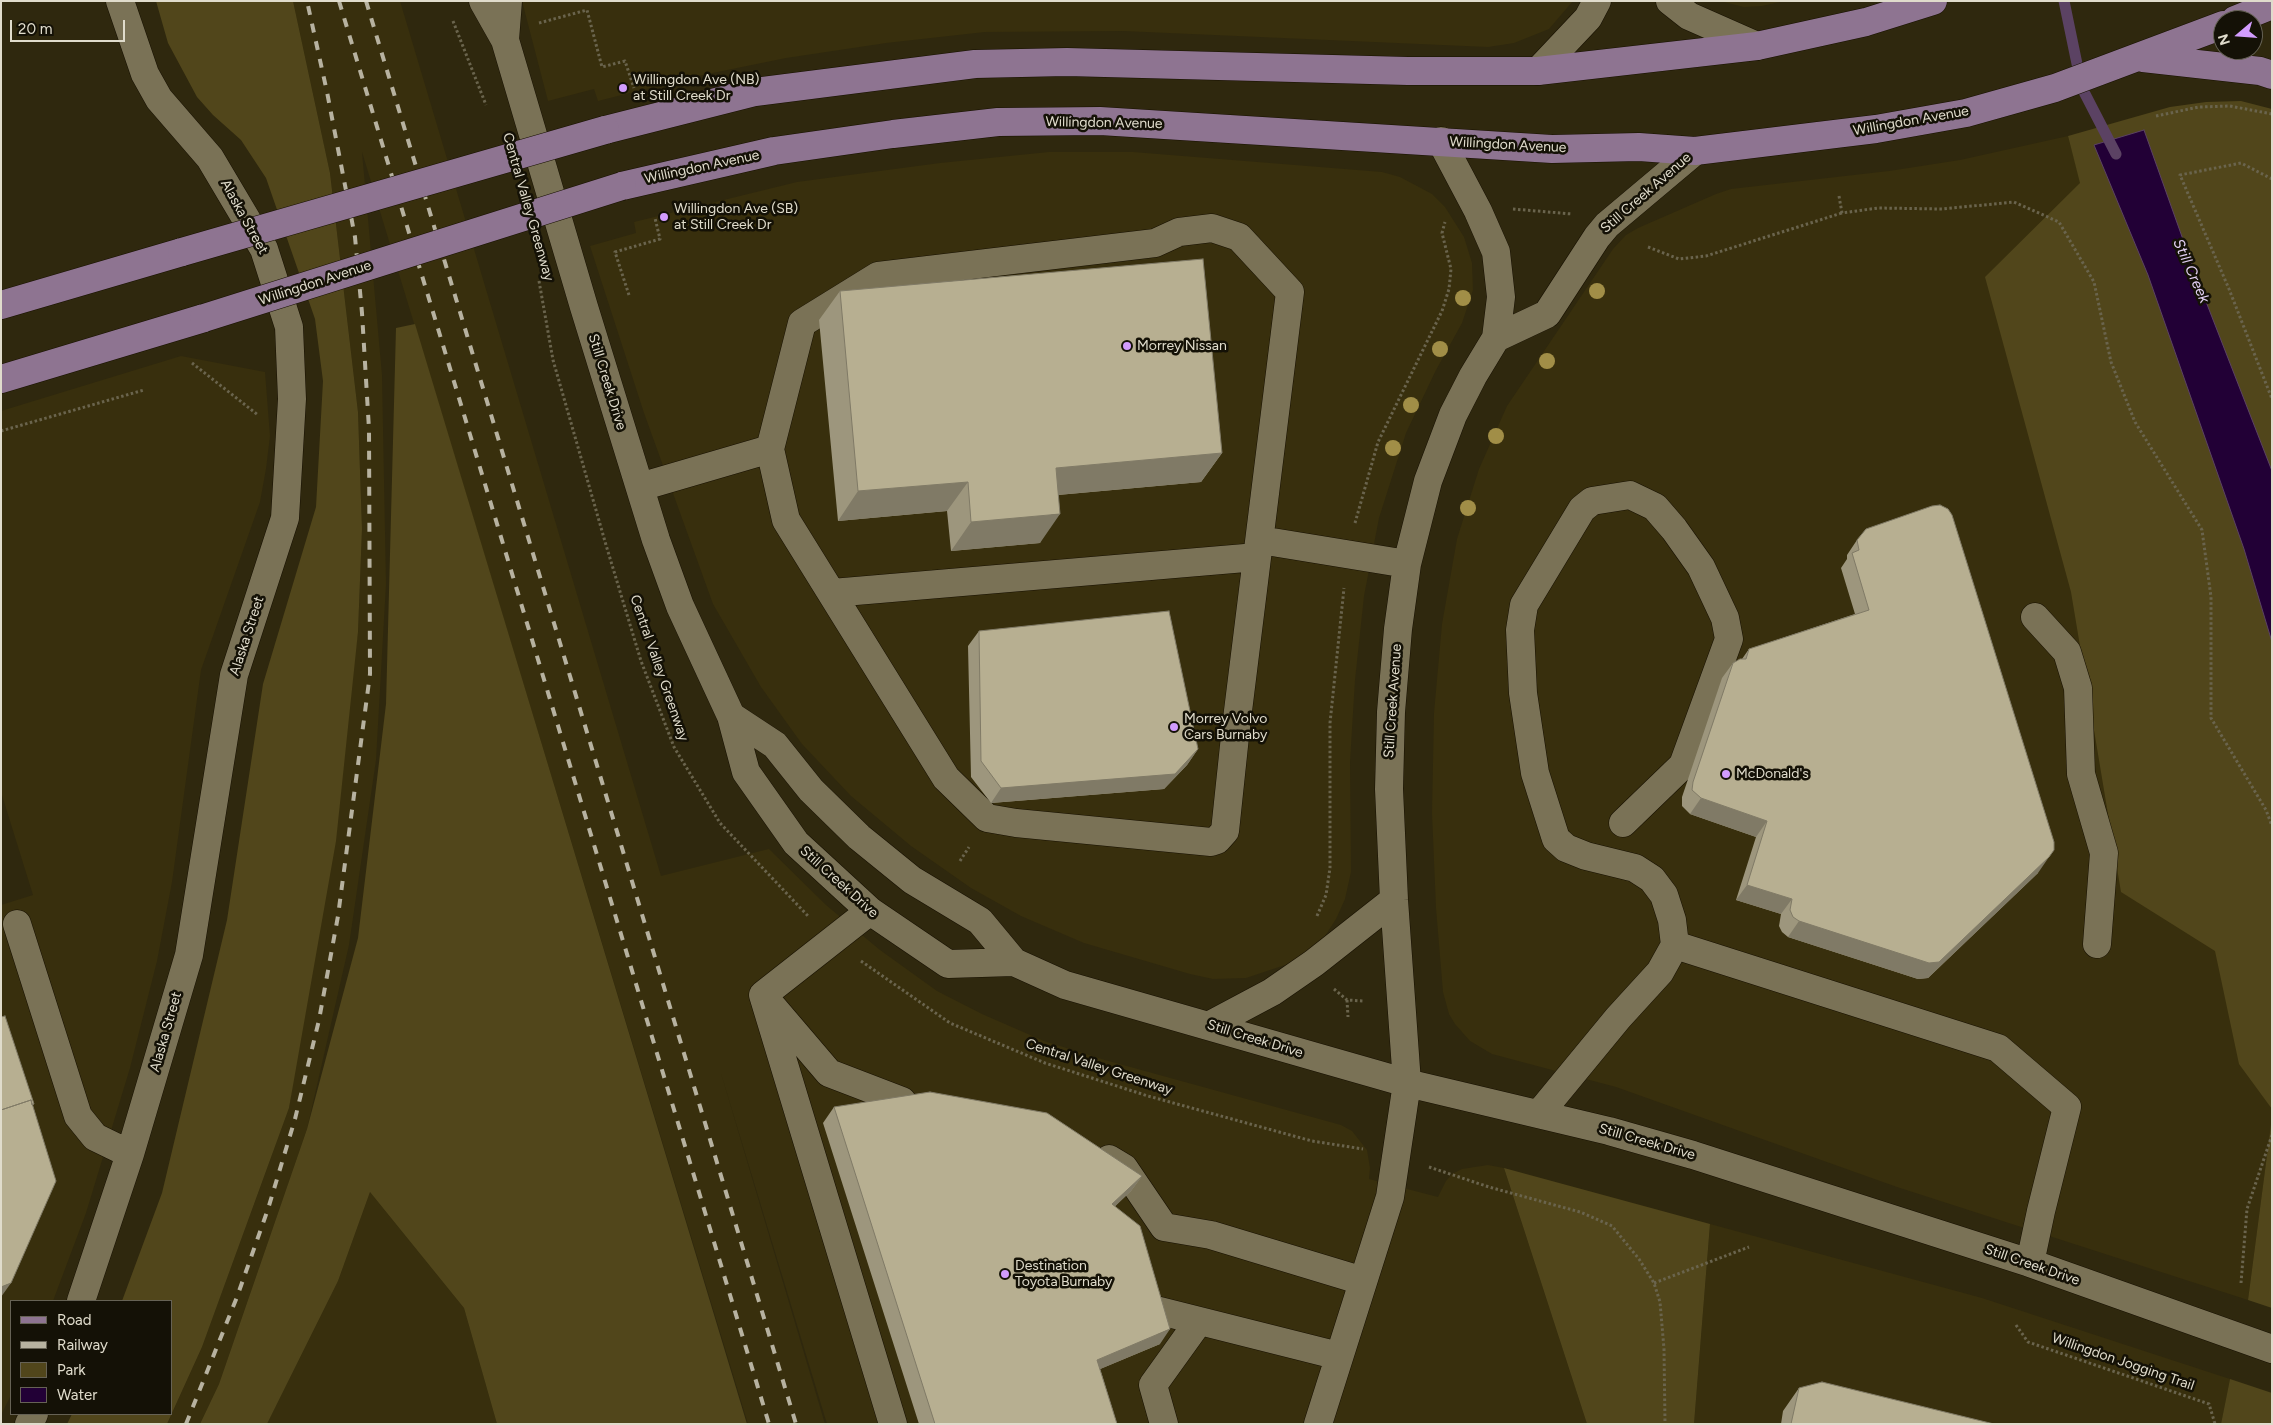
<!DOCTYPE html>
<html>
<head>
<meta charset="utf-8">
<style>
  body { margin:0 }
  #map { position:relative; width:2273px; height:1425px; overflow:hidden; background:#2f280e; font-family:Figtree,sans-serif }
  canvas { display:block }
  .frame { position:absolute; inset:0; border:2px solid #e0dccc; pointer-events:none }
  .legend { position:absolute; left:10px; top:1300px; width:162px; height:115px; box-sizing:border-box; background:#141106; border:1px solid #666255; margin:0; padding:6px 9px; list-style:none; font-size:15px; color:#e0dccc }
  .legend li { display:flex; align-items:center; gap:10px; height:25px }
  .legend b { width:25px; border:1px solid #666255 }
  .north { position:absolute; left:2213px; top:10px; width:50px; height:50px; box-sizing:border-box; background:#141106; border:1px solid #666255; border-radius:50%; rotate:252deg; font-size:14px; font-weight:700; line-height:20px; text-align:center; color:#e0dccc }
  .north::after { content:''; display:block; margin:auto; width:18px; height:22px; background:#d29cfd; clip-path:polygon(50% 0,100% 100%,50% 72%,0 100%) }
  .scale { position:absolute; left:10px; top:20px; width:115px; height:22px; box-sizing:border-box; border:2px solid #e0dccc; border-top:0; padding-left:6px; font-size:15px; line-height:18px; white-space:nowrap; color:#e0dccc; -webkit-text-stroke:4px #141106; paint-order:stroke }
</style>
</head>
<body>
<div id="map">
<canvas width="2273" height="1425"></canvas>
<div class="frame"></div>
<ul class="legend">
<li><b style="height:6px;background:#8e7491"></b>Road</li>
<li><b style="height:6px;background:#b7b2a0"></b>Railway</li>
<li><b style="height:14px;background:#51461b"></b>Park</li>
<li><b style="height:14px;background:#220036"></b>Water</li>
</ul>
<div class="north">N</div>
<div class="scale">20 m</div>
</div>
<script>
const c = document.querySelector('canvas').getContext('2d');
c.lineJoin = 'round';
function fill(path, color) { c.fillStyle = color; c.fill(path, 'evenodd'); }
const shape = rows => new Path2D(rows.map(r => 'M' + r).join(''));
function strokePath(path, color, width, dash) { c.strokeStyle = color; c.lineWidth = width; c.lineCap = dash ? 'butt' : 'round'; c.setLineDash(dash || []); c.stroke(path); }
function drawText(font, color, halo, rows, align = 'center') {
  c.font = font + ' Figtree,sans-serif'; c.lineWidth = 5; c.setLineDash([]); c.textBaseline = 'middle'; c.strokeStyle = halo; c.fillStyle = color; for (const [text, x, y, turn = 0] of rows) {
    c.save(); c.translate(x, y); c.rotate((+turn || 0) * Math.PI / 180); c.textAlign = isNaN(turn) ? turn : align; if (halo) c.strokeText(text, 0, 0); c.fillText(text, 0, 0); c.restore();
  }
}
fill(shape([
  [293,1,400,1,661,876,769,849,826,905,880,950,937,991,982,1014,1044,1041,1105,1060,1341,1125,1352,1131,1367,1150,1370,1168,1369,1179,1438,1197,1446,1181,1452,1174,1462,1169,1488,1165,1504,1168,1587,1424,827,1424,720,1070,825,1424,748,1424,362,152,382,375,386,584,376,760,349,945,307,1129,219,1384,200,1424,167,1424,202,1347,289,1108,358,632,362,529,358,412,330,173],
  [522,1,1573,1,1549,29,1514,43,1488,47,1123,31,985,32,886,43,786,58,693,77,598,101,594,89,548,101],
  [1720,1,1784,1,1762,6,1744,7],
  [2068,136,2184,560,2272,914,2272,1118,2248,1300,1897,1187,1616,1087,1492,1054,1470,1041,1455,1024,1449,1014,1443,992,1436,908,1432,813,1434,713,1442,624,1457,539,1479,469,1507,406,1613,249,1626,235,1638,228,1716,194,1731,189,1889,171,1960,160],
  [1049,152,1133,152,1382,172,1400,177,1432,194,1445,207,1457,226,1464,237,1472,263,1473,290,1462,323,1436,370,1406,433,1379,518,1364,596,1355,680,1350,762,1351,872,1345,899,1336,919,1325,936,1308,954,1288,964,1246,978,1213,979,1190,974,1084,943,1021,916,971,888,911,846,851,796,802,744,761,687,713,604,644,413,590,246,636,233,634,222,797,182,940,163],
  [181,356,265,372,270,436,266,469,260,502,201,670,172,882,157,961,130,1068,86,1213,53,1301,11,1301,11,1395,1,1415,1,905,33,895,1,792,1,411],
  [370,1192,464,1308,497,1424,267,1424,338,1281],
  [1710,1224,1982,1298,2230,1379,2221,1424,1694,1424]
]), '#382f0d');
fill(shape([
  [156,1,293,1,330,173,358,412,362,529,358,632,336,841,289,1108,202,1347,167,1424,67,1424,72,1414,171,1414,171,1301,122,1301,162,1193,227,920,263,684,316,507,323,381,315,319,266,178,241,140,213,115,197,97,168,43],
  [2241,101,2272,109,2272,1109,2239,1064,2215,951,2121,892,2071,592,1985,277,2080,183,2068,136,2170,107,2206,102],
  [415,324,747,1424,497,1424,464,1308,370,1192,338,1281,267,1424,200,1424,219,1384,307,1129,358,938,386,704,396,328],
  [2272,1117,2272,1308,2248,1300],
  [1504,1168,1710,1224,1694,1424,1587,1424],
  [2230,1379,2272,1393,2272,1424,2221,1424]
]), '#51461b');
const water = shape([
  [2144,130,2196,276,2272,471,2272,642,2244,549,2148,275,2094,145,2144,130]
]);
fill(water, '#220036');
strokePath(water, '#5b4263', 1);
strokePath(shape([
  [2064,1,2082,88,2116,154]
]), '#5b4263', 11);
const minor = shape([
  [483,1,505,40,584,307,656,540,680,606,731,716,746,772,796,843,870,911,948,964,1014,962,1065,985,1323,1059,1407,1083,1609,1131,1693,1155,2030,1263,2272,1349],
  [1670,1,1689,16,1757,46],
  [505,40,508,1],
  [1538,71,1588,18,1597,1],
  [1496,338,1547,314,1597,237,1607,225,1695,151],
  [640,487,770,449,802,323,878,276,1155,243,1179,232,1212,228,1239,237,1290,292,1236,727,1225,831,1217,840,1211,842,1016,823,987,818,946,778,786,520,770,449],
  [1260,540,1407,564],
  [832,593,1257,557],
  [2035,617,2067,652,2078,688,2081,774,2104,853,2097,944],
  [731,716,775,745,811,790,859,837,912,880,980,921,1014,962],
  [870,911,763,995,893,1424],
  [17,924,78,1116,95,1137,130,1154],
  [1675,945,1998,1048,2067,1107,2041,1211,2030,1263],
  [771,1005,829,1073,902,1101],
  [1210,1025,1272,992,1314,963,1394,900],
  [1539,1114,1618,1018,1660,972,1675,945,1672,920,1664,895,1652,879,1635,868,1586,856,1566,848,1556,839,1535,773,1523,693,1520,630,1524,605,1582,509,1592,501,1630,495,1655,507,1674,529,1701,567,1725,618,1729,639,1683,765,1623,823],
  [1109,1159,1124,1168,1164,1227,1211,1235,1363,1281],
  [81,1301,130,1154,189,955,234,675,285,518,292,399,289,327,264,249,210,158,159,99,145,74,120,1],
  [1148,1308,1339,1356],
  [29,1424,34,1414],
  [1164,1424,1153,1385,1199,1321],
  [1318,1424,1390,1197,1407,1083,1394,900,1389,789,1391,712,1398,629,1407,564,1428,481,1453,415,1473,376,1496,338,1501,297,1496,252,1478,211,1441,141]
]);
const major = shape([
  [2235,20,2272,5],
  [2143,58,2260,71,2272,75],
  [605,130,755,92,975,64,1067,62,1408,71,1538,71,1757,46,1866,22,1933,1],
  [622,186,774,151,893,134,998,122,1100,121,1552,149,1639,147,1695,151,1876,129,1966,113,2055,88,2223,25],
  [1,305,182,252],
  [1,379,204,318]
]);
strokePath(minor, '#171000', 29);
strokePath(major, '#171000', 29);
strokePath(shape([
  [453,21,486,105],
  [539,23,587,10,602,67,625,61,634,88],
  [2156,116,2199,107,2230,106,2272,114],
  [2272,179,2241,163,2180,175,2229,289,2272,399],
  [1839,196,1842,213,1878,208,1942,209,2014,202,2059,222,2094,282,2111,362,2135,422,2202,530,2211,597,2211,718,2266,810,2272,826],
  [1513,209,1572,214],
  [1648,247,1679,259,1706,256,1842,213],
  [539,281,553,360,606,545,641,661,674,747,720,823,809,917],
  [629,295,615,252,660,239,655,218],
  [192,363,258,415],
  [1,431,144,390],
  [1355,523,1378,442,1442,311,1449,289,1451,269,1442,233,1445,222],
  [960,861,969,847],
  [1317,916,1326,895,1330,868,1330,723,1344,588],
  [861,961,950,1023,1045,1063,1148,1096,1312,1141,1363,1149],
  [1334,989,1347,1000,1363,1001],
  [1347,1000,1348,1017],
  [1429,1167,1489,1187,1580,1212,1612,1226,1639,1259,1654,1283,1660,1302,1664,1349,1665,1424],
  [1654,1283,1749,1247],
  [2241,1283,2247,1209,2272,1135],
  [2016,1325,2028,1342,2209,1404,2215,1424]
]), '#6a644d', 3, [2.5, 2.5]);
strokePath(minor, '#7a7256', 28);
strokePath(major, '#8e7491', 28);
strokePath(shape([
  [339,1,769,1424],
  [366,1,796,1424],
  [186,1424,237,1297,268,1209,295,1119,319,1020,338,916,370,674,369,429,362,313,355,237,327,92,307,1]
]), '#b7b2a0', 4, [9, 9]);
const majorBridge = shape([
  [182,252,605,130],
  [204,318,622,186]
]);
strokePath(majorBridge, '#171000', 29, []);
strokePath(majorBridge, '#8e7491', 28);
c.fillStyle = '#a18e47';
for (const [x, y] of [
  [1597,291],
  [1463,298],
  [1440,349],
  [1547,361],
  [1411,405],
  [1496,436],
  [1393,448],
  [1468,508]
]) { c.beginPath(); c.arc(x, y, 8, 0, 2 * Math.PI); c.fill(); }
fill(shape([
  [840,291,1222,453,1201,482,1058,495,1040,543,951,551,947,511,838,521,819,320],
  [1857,540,2038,873,1928,978,1918,979,1788,937,1782,932,1779,926,1781,914,1736,900,1756,837,1690,814,1682,806,1682,797,1722,678,1733,663,1742,659,1749,649,1855,614,1841,568,1847,559,1847,555],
  [979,631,1198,749,1187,765,1164,789,991,803,971,777,968,646],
  [834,1107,1142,1176,1131,1191,1115,1206,1160,1344,1100,1369,1117,1424,919,1424,823,1123],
  [1799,1388,1994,1424,1781,1424,1783,1411]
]), '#9d967d');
fill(shape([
  [1222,453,1201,482,1035,497,1056,468],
  [968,482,947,511,838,521,858,491],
  [1060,514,1040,543,951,551,971,522],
  [1198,749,1187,765,1164,789,991,803,1001,788],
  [1701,798,1767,821,1756,837,1690,814],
  [2049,857,2038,873,1928,978,1918,979,1788,937,1799,921],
  [1747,885,1792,899,1781,914,1736,900],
  [1142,1176,1131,1191,1102,1219,1112,1204],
  [11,1283,1,1297,1,1287],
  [1170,1329,1160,1344,1086,1375,1097,1360]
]), '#807a66');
const building = shape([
  [1203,259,1222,453,1056,468,1060,514,971,522,968,482,858,491,840,291,1203,259],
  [1940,505,1948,509,1952,515,2054,842,2054,850,2049,857,1939,962,1929,963,1799,921,1793,917,1790,910,1792,899,1747,885,1767,821,1701,798,1692,790,1693,782,1733,663,1740,659,1746,659,1749,649,1869,610,1852,553,1859,550,1857,540,1866,529,1932,506,1940,505],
  [1169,611,1198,749,1175,774,1001,788,981,761,979,631,1169,611],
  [5,1016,34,1104,32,1105,31,1100,1,1110,1,1017,5,1016],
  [930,1092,1047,1113,1142,1176,1112,1204,1140,1226,1170,1329,1097,1360,1117,1424,935,1424,834,1107,930,1092],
  [31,1100,56,1181,11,1283,1,1287,1,1110,31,1100],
  [1822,1382,1994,1424,1791,1424,1799,1388,1822,1382]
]);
fill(building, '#b7af91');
strokePath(building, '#807a66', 1);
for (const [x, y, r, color] of [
  [623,88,5,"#d29cfd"],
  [664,217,5,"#d29cfd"],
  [1127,346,5,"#d29cfd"],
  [1174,727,5,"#d29cfd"],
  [1726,774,5,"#d29cfd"],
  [1005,1274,5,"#d29cfd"]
]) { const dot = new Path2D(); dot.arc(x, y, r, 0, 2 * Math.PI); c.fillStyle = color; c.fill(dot); strokePath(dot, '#141106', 2); }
drawText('14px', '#e0dccc', '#141106', [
  ["Willingdon Ave (NB)",633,80],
  ["at Still Creek Dr",633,96],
  ["Willingdon Ave (SB)",674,209],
  ["at Still Creek Dr",674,225],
  ["Morrey Nissan",1137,346],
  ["Morrey Volvo",1184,719],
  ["Cars Burnaby",1184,735],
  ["McDonald's",1736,774],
  ["Destination",1015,1266],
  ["Toyota Burnaby",1015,1282]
], 'left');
drawText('14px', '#e0dccc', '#141106', [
  ["Willingdon Avenue",1911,121,-10],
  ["Willingdon Avenue",1104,123,1],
  ["Willingdon Avenue",1508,145,3],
  ["Willingdon Avenue",702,167,-12],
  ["Still Creek Avenue",1646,193,-41],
  ["Central Valley Greenway",528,207,74],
  ["Alaska Street",244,217,61],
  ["Willingdon Avenue",315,283,-18],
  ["Still Creek Drive",607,382,73],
  ["Alaska Street",247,636,-72],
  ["Central Valley Greenway",659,668,71],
  ["Still Creek Avenue",1393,701,-86],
  ["Still Creek Drive",839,882,42],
  ["Alaska Street",166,1032,-74],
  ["Still Creek Drive",1255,1039,17],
  ["Central Valley Greenway",1099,1067,18],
  ["Still Creek Drive",1647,1142,16],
  ["Still Creek Drive",2032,1265,19],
  ["Willingdon Jogging Trail",2123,1362,19]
]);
drawText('italic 15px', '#e4d1f5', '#141106', [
  ["Still Creek",2191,271,66]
]);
</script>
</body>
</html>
